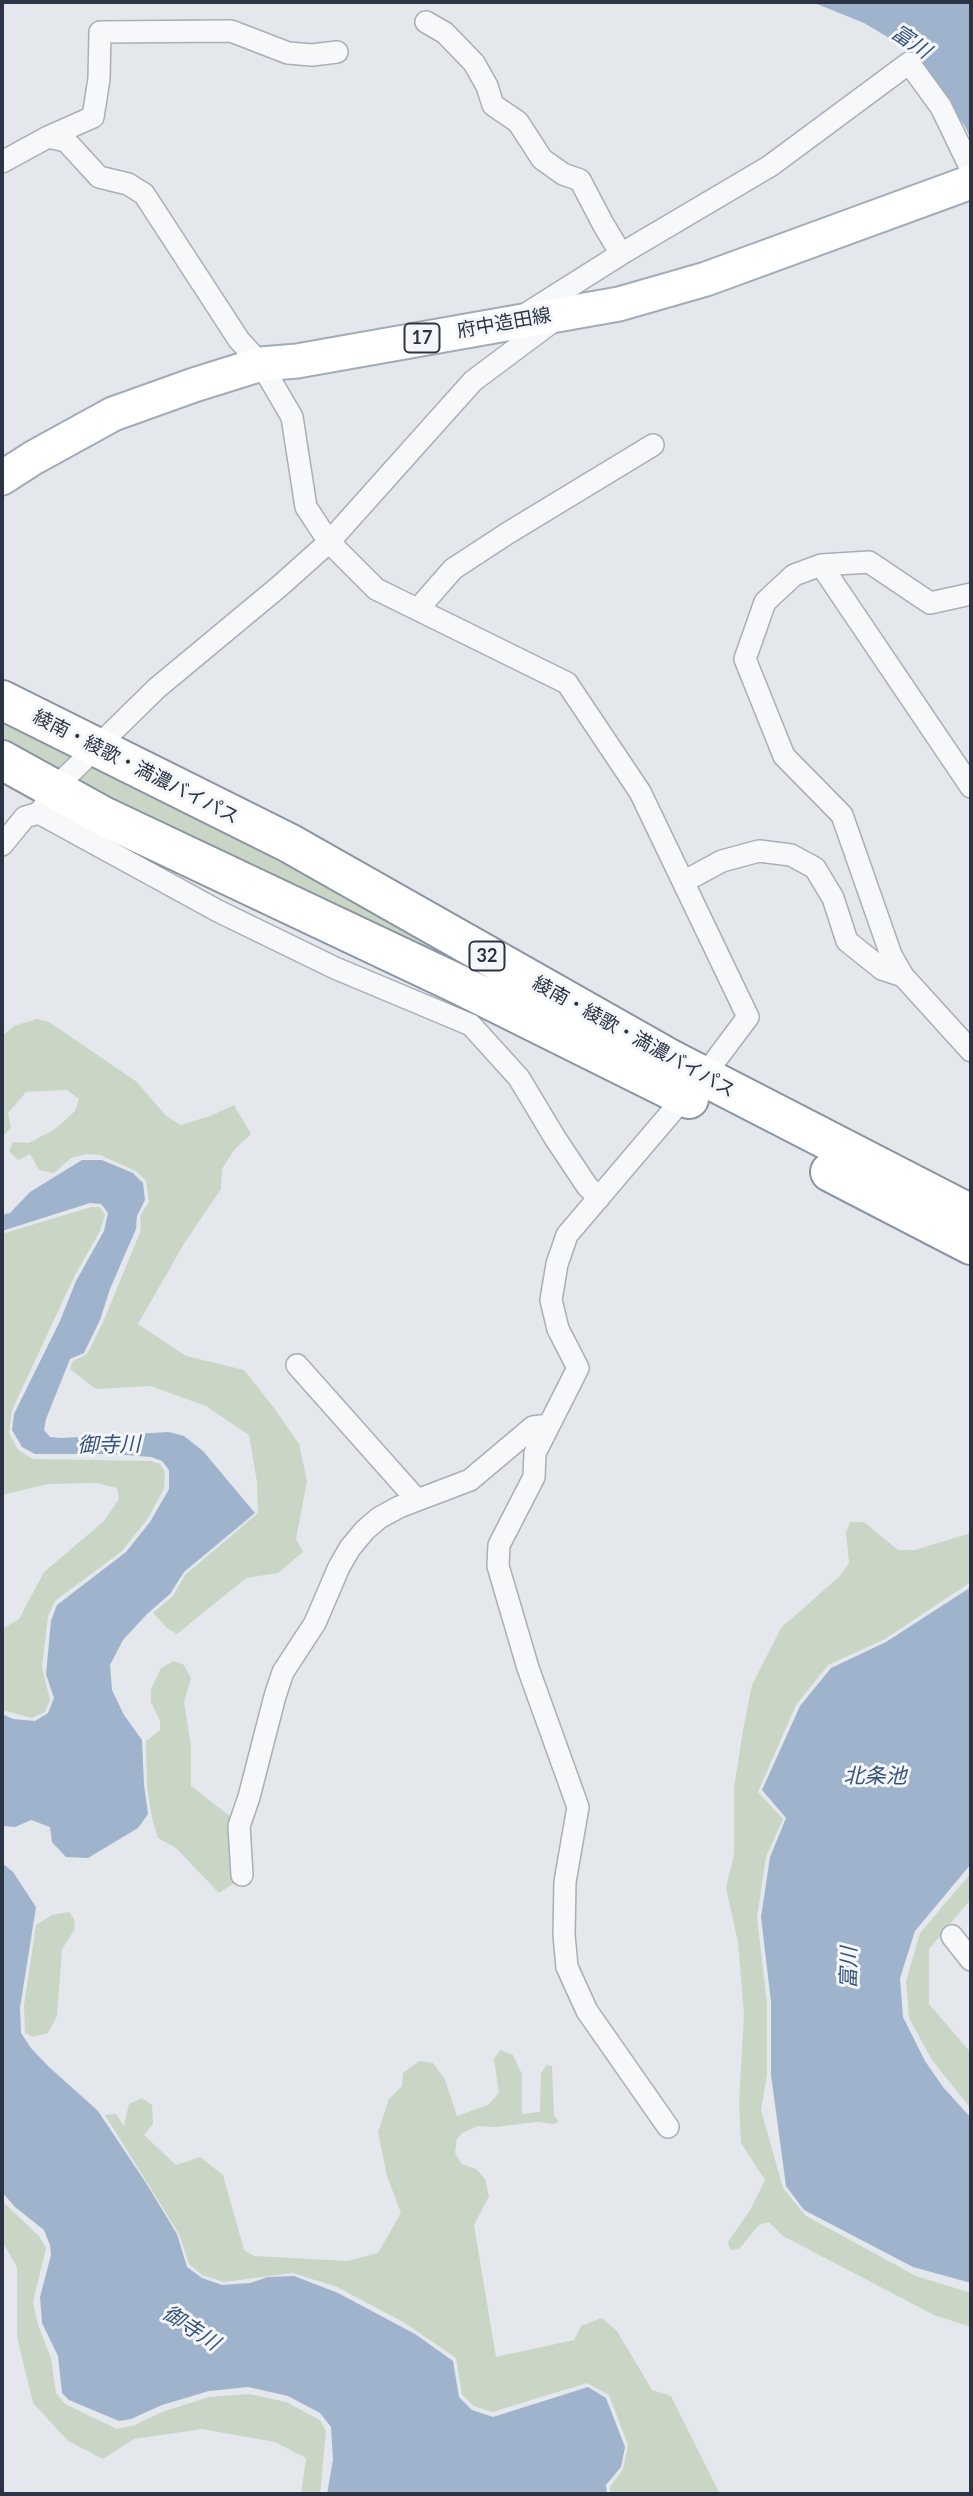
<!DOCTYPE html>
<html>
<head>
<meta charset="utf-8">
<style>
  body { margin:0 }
  #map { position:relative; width:973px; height:2496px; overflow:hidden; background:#e4e7ec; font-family:Lato,sans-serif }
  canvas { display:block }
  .frame { position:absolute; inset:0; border:4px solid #2b3445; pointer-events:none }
</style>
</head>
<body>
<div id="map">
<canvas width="973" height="2496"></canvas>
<div class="frame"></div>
</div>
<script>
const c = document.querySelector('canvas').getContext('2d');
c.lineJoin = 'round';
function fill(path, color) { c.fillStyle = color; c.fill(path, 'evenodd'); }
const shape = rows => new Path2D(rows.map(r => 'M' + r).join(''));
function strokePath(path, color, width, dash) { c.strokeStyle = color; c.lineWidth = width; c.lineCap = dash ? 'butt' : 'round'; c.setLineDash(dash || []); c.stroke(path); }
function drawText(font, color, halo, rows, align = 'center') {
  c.font = font + ' Lato,"Noto Sans JP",sans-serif'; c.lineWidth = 6; c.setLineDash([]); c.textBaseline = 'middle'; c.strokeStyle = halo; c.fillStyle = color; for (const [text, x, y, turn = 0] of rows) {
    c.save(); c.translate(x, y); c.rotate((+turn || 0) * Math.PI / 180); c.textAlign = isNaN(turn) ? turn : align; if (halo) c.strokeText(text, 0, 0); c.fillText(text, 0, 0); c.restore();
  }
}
fill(shape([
  [2,716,84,755,59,776,2,741],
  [95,759,611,1037,70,782],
  [37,1019,49,1022,137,1082,166,1116,181,1125,210,1116,234,1105,251,1134,234,1150,222,1169,221,1189,185,1242,138,1324,186,1356,244,1370,274,1408,299,1444,307,1481,296,1539,303,1552,278,1573,246,1578,177,1634,167,1628,153,1613,173,1596,185,1575,258,1513,257,1482,249,1435,206,1406,150,1386,96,1389,70,1369,73,1361,87,1354,104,1320,141,1230,140,1216,149,1202,146,1181,136,1171,100,1155,86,1154,71,1158,54,1173,39,1170,30,1154,18,1160,9,1151,13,1142,29,1143,55,1129,75,1111,79,1099,67,1090,26,1092,8,1113,11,1128,2,1137,2,1036,14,1026],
  [91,1207,100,1207,105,1215,100,1231,74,1277,12,1410,9,1433,18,1450,33,1459,151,1461,160,1464,165,1472,164,1489,148,1518,122,1551,55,1601,48,1616,42,1667,50,1700,45,1712,32,1718,2,1710,2,1629,19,1619,44,1572,104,1521,119,1499,117,1488,97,1483,48,1484,2,1495,2,1234],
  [850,1522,864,1522,898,1550,915,1550,971,1533,971,1582,885,1639,828,1665,796,1705,758,1792,783,1819,766,1857,757,1918,767,2002,767,2075,761,2110,783,2188,806,2216,916,2276,971,2293,971,2327,934,2315,783,2236,769,2222,759,2225,739,2249,730,2250,728,2242,750,2210,765,2180,741,2143,739,2103,744,2014,738,1942,726,1888,734,1854,734,1788,743,1730,752,1685,781,1628,841,1575,849,1563,846,1533],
  [174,1661,184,1665,191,1678,184,1702,191,1746,191,1786,231,1817,229,1842,234,1883,219,1893,176,1848,158,1838,152,1818,147,1786,146,1741,160,1730,160,1721,151,1702,151,1689,161,1668],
  [971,1873,971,1899,929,1949,929,2004,971,2053,971,2109,932,2060,909,2018,906,1981,920,1933],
  [69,1912,74,1919,75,1929,62,1949,57,2016,48,2033,33,2037,25,2033,24,2005,36,1925,52,1915],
  [500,2050,513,2055,522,2074,522,2114,540,2112,541,2074,546,2065,552,2066,554,2116,559,2121,554,2124,537,2122,495,2127,478,2126,462,2133,457,2139,455,2153,462,2164,476,2169,485,2179,489,2196,474,2225,496,2357,574,2340,581,2326,602,2318,617,2331,652,2390,671,2396,720,2494,610,2494,610,2487,623,2469,628,2445,609,2395,587,2383,492,2412,474,2406,462,2395,456,2358,405,2323,337,2287,293,2273,224,2282,202,2275,189,2264,179,2234,105,2115,116,2114,124,2126,129,2104,142,2098,152,2105,153,2124,144,2135,176,2165,200,2157,223,2175,244,2250,254,2256,347,2261,378,2253,401,2213,387,2176,378,2132,389,2099,402,2086,403,2073,419,2061,433,2063,445,2080,457,2116,488,2105,499,2093,494,2059],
  [2,2201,39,2236,46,2248,33,2302,38,2325,51,2358,56,2393,65,2404,117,2429,135,2425,162,2412,209,2397,250,2394,286,2402,320,2420,326,2431,320,2494,301,2494,306,2458,275,2442,202,2429,134,2439,103,2459,68,2441,33,2403,17,2337,17,2267,2,2241]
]), '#c9d6c5');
fill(shape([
  [812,2,971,2,971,140,966,128,927,72,901,45,864,23],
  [82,1160,102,1160,133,1173,143,1183,145,1200,137,1216,136,1229,110,1289,100,1320,84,1353,70,1359,46,1419,44,1430,50,1437,61,1438,169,1432,184,1436,203,1451,255,1513,184,1572,170,1594,147,1614,123,1640,110,1665,112,1690,124,1715,142,1740,144,1785,148,1814,138,1828,88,1858,66,1857,52,1842,50,1827,31,1820,15,1827,2,1826,2,1714,13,1719,35,1721,48,1713,54,1698,46,1674,51,1621,57,1605,126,1552,150,1522,169,1489,169,1470,162,1461,151,1457,114,1454,35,1454,22,1447,12,1430,14,1414,60,1321,76,1281,104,1231,108,1213,101,1204,90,1203,2,1231,2,1215,10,1213,30,1192],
  [971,1587,971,1864,915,1931,900,1978,903,2017,925,2061,943,2087,971,2118,971,2283,913,2267,804,2210,786,2186,771,2075,771,2002,761,1917,770,1857,786,1818,762,1790,800,1706,831,1668,886,1642],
  [2,1863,13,1872,36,1907,20,2008,21,2033,31,2048,48,2066,98,2111,146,2183,177,2234,187,2267,202,2278,222,2285,250,2283,268,2277,294,2276,338,2293,415,2334,453,2361,459,2397,472,2410,493,2417,588,2387,606,2398,625,2447,621,2467,606,2485,607,2494,327,2494,333,2460,331,2427,320,2413,288,2396,248,2387,209,2391,162,2405,131,2419,119,2421,69,2400,62,2393,58,2356,42,2323,40,2297,51,2255,50,2245,44,2230,15,2207,2,2192]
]), '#9fb4cc');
const street = shape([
  [426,22,445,33,474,63,487,86,493,105,518,122,542,159,563,174,580,180,603,224,621,254],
  [48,137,93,117,99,79,100,32,231,31,288,53,312,55,337,52],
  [2,162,48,137,66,141,99,177,128,184,144,194,239,340,261,364,292,417,306,507,329,542,376,589,567,683,640,792,748,1017,715,1061,567,1235,557,1264,551,1300,558,1329,578,1368,535,1453,534,1477,499,1545,498,1566,528,1668,578,1807,565,1882,564,1935,567,1967,587,2011,668,2127],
  [526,314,621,254,770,166,909,63,941,107,971,169],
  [821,565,971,787],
  [971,594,930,603,869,562,821,565,794,575,765,602,745,659,784,756,842,815,891,955,903,976,971,1051],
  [419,608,453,569,508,533,653,445],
  [39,813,218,911,335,968,471,1025,519,1078,555,1138,587,1186,599,1198],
  [2,845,25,817,39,813,65,778,157,688,281,585,329,542,473,381,556,319],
  [685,881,722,861,759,851,791,855,815,868,833,898,847,941,882,969,903,976],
  [297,1365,417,1500],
  [242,1875,239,1826,249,1797,275,1696,283,1672,315,1623,339,1567,350,1548,365,1530,379,1518,399,1507,470,1480,533,1427,549,1425],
  [952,1936,971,1960]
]);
const primary = shape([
  [2,478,33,458,113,414,194,385,261,364,297,361,619,304,706,279,971,182]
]);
const highway = shape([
  [2,700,289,843,672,1060,971,1214],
  [2,760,105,817,460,985,689,1099],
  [830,1172,971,1245]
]);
strokePath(street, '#a9aeb7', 24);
strokePath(primary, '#a3abb8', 37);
strokePath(highway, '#8b94a3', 42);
strokePath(street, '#f7f8fa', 21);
strokePath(primary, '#fff', 33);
strokePath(highway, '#fff', 38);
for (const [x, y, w] of [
  [422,338,35],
  [487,956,35]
]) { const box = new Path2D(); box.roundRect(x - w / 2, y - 14.5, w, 29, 5); c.fillStyle = '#f4f6f9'; c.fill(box); strokePath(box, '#2b3445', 2); }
drawText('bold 18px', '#2b3445', null, [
  ["17",422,338],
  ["32",487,956]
]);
drawText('19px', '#2b3445', '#f4f6f9', [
  ["府中造田線",504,323,-10],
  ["綾南・綾歌・満濃バイパス",136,767,27],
  ["綾南・綾歌・満濃バイパス",634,1037,29]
]);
drawText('italic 21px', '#34527a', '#f4f6f9', [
  ["富川",911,42,34],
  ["御寺川",109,1445,-1],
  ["北条池",875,1776],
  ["富川",849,1968,-89],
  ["御寺川",191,2328,33]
]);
</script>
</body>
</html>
